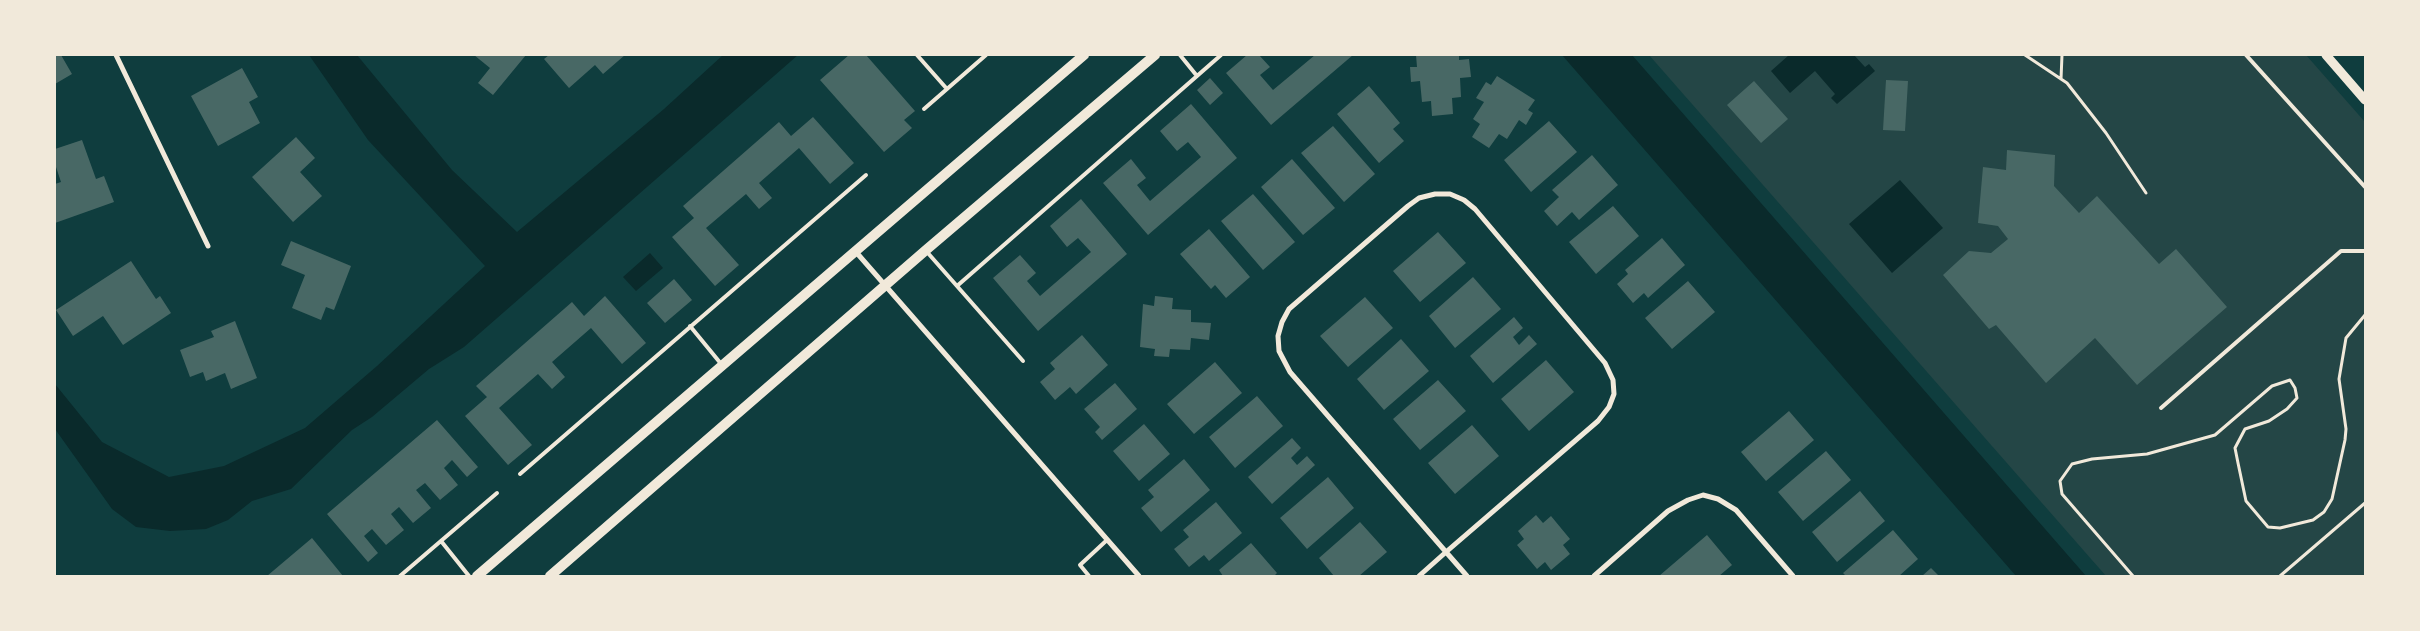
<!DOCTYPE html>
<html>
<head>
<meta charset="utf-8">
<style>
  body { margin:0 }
  #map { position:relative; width:2420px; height:631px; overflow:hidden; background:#0f3d3e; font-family:"Sofia Sans Condensed",sans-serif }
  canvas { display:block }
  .frame { position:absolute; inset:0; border:56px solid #f1e9da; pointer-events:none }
</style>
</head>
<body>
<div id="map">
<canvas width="2420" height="631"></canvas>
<div class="frame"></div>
</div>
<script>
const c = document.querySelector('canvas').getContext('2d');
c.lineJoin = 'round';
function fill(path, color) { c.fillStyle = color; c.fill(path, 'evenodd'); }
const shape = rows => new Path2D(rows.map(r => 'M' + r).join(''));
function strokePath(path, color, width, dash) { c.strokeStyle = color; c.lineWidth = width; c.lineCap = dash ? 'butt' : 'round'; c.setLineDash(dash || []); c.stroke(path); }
fill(shape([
  [1649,55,2306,55,2365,122,2365,576,2106,576]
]), '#244646');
fill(shape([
  [309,55,357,55,452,170,517,232,664,109,723,55,798,55,464,347,429,369,372,417,352,430,291,489,252,501,228,520,206,529,170,531,136,527,112,509,55,429,55,384,102,442,169,477,224,466,305,428,377,366,485,266,368,140],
  [1562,55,1632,55,2086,576,2016,576],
  [1789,55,1854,55,1865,67,1869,64,1875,71,1837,104,1831,98,1835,94,1815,71,1790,93,1771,71],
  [1900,180,1943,228,1892,273,1849,224],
  [650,253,663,268,636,291,623,277]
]), '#0a2a2b');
fill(shape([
  [61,55,72,74,55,84,55,56],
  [474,55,526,55,493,95,478,83,490,68],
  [549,55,625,55,603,74,595,65,569,88,544,59],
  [849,55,866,55,915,111,904,120,912,128,884,152,820,80],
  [1247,55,1259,55,1270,67,1260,75,1273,90,1315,55,1353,55,1271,125,1226,73],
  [1416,55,1459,55,1459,60,1469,59,1471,77,1460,78,1461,97,1452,98,1453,114,1432,116,1431,101,1422,102,1420,81,1411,82,1410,67,1417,67],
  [242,68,258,97,249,102,260,123,218,146,191,96],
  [1497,76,1535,100,1528,110,1533,113,1526,125,1519,120,1507,139,1499,134,1489,148,1472,137,1480,124,1473,119,1484,102,1476,98,1486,82,1491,85],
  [1210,78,1223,93,1210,105,1197,90],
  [1886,80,1908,81,1905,131,1883,130],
  [1754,81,1788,119,1761,143,1727,105],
  [1369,86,1400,123,1393,129,1404,141,1379,163,1337,114],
  [1191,104,1237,158,1148,235,1103,183,1131,159,1146,178,1137,185,1150,201,1201,157,1188,142,1177,151,1160,131],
  [813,117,854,163,830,184,799,148,759,183,772,198,759,209,746,194,706,228,739,265,715,286,672,237,694,218,683,206,779,122,791,136],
  [1549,121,1577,152,1531,192,1504,160],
  [1333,126,1375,174,1344,202,1301,153],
  [296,137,315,158,300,172,322,196,293,222,252,177],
  [82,140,96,179,104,176,114,202,55,223,55,184,61,182,55,164,55,149],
  [2007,150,2055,155,2054,186,2079,213,2097,196,2159,264,2176,249,2227,307,2137,385,2095,338,2046,383,1996,325,1989,329,1943,275,1969,251,1991,253,2008,239,1998,226,1978,223,1983,167,2006,170],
  [1592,155,1618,185,1579,220,1572,212,1557,226,1544,211,1559,197,1552,190],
  [1292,159,1335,208,1303,235,1261,187],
  [1253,194,1295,242,1263,270,1221,221],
  [1081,199,1127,254,1038,331,993,278,1020,255,1036,273,1027,281,1040,296,1091,252,1078,238,1067,247,1050,226],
  [1613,206,1639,236,1596,274,1569,242],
  [1209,229,1250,277,1226,298,1215,285,1211,289,1180,254],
  [1438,232,1466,263,1420,302,1393,271],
  [1662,238,1685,265,1648,298,1644,293,1633,303,1617,284,1628,274,1625,270],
  [291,241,351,266,334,310,326,307,321,320,292,308,305,275,281,265],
  [131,261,156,299,160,296,171,313,123,345,103,316,73,336,56,310],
  [1473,277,1501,309,1455,348,1429,316],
  [674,279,692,300,665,323,647,303],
  [1688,281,1715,312,1672,349,1645,318],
  [605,296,646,343,622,364,591,328,552,362,565,377,552,389,538,374,499,408,532,445,508,465,465,416,487,397,476,386,572,302,584,316],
  [1155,296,1173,298,1172,309,1191,310,1191,322,1211,323,1209,340,1191,338,1190,350,1170,349,1169,357,1154,356,1155,349,1140,347,1143,304,1154,306],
  [1365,297,1393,328,1348,367,1320,336],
  [1514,317,1523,328,1513,337,1519,345,1529,335,1537,344,1493,383,1470,356],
  [235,321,257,378,231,389,225,373,206,381,203,372,190,377,180,350,214,337,211,331],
  [1082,335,1108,365,1076,394,1070,387,1055,400,1040,382,1055,369,1050,363],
  [1401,339,1429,371,1384,410,1357,379],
  [1546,360,1574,392,1529,431,1501,399],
  [1215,362,1242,393,1194,434,1167,404],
  [1438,380,1466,411,1420,450,1393,419],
  [1115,383,1137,409,1102,440,1095,432,1100,427,1084,409],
  [1257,396,1283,426,1235,468,1209,437],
  [1789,411,1814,440,1766,481,1741,452],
  [437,420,478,467,467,477,452,460,444,468,458,485,440,500,425,483,416,490,431,508,413,523,399,507,391,514,404,530,386,545,372,529,364,536,378,553,368,562,327,514],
  [1144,424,1170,454,1139,481,1113,451],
  [1472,425,1499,456,1455,494,1428,463],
  [1292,438,1301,448,1291,458,1297,465,1307,456,1315,465,1272,504,1248,477],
  [1826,451,1851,480,1803,521,1778,492],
  [1184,459,1210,490,1161,532,1141,508,1154,497,1148,490],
  [1328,477,1354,508,1307,549,1280,518],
  [1860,491,1885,521,1837,562,1812,532],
  [1216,502,1242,533,1209,561,1204,555,1189,567,1174,549,1189,537,1183,530],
  [1536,515,1543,523,1551,516,1570,539,1563,545,1570,554,1551,570,1545,562,1537,569,1517,545,1524,539,1518,531],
  [1360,522,1387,552,1359,576,1334,576,1319,558],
  [1893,530,1918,559,1899,576,1846,576,1843,573],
  [1707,535,1732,565,1719,576,1659,576],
  [312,538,343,576,267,576],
  [1251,543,1277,573,1274,576,1223,576,1219,570],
  [1931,568,1939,576,1922,576]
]), '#486865');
strokePath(shape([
  [2025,55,2067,83,2106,133,2146,193],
  [2061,79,2062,55],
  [2133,576,2062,494,2060,481,2072,464,2092,459,2147,454,2215,435,2272,386,2290,380,2295,388,2297,398,2287,409,2269,421,2245,429,2235,448,2238,463,2246,501,2268,527,2280,528,2313,520,2324,512,2332,499,2345,440,2346,429,2339,379,2346,338,2365,315],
  [2280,576,2365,503]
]), '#f1e9da', 3);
strokePath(shape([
  [917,55,947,89],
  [1180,55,1197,76],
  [2246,55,2365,187],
  [924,109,986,55],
  [927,252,1023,361],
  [957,286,1221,55],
  [690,326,722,365],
  [2161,408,2341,251,2365,251],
  [520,474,866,175],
  [441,541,469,576],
  [400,576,497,493],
  [1089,576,1080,565,1107,540]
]), '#f1e9da', 4);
strokePath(shape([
  [116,55,208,246],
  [856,252,1139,576],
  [1419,576,1446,552,1598,421,1609,407,1614,394,1613,380,1605,363,1475,209,1464,200,1450,194,1435,194,1419,198,1408,206,1289,309,1282,322,1278,336,1279,351,1290,372,1446,552,1467,576],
  [1594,576,1668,511,1688,500,1703,495,1718,499,1736,510,1793,576]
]), '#f1e9da', 5);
strokePath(shape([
  [2326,55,2365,100]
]), '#f1e9da', 9);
strokePath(shape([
  [477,576,1084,55],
  [550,576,926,250,1155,55]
]), '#f1e9da', 10);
</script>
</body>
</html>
